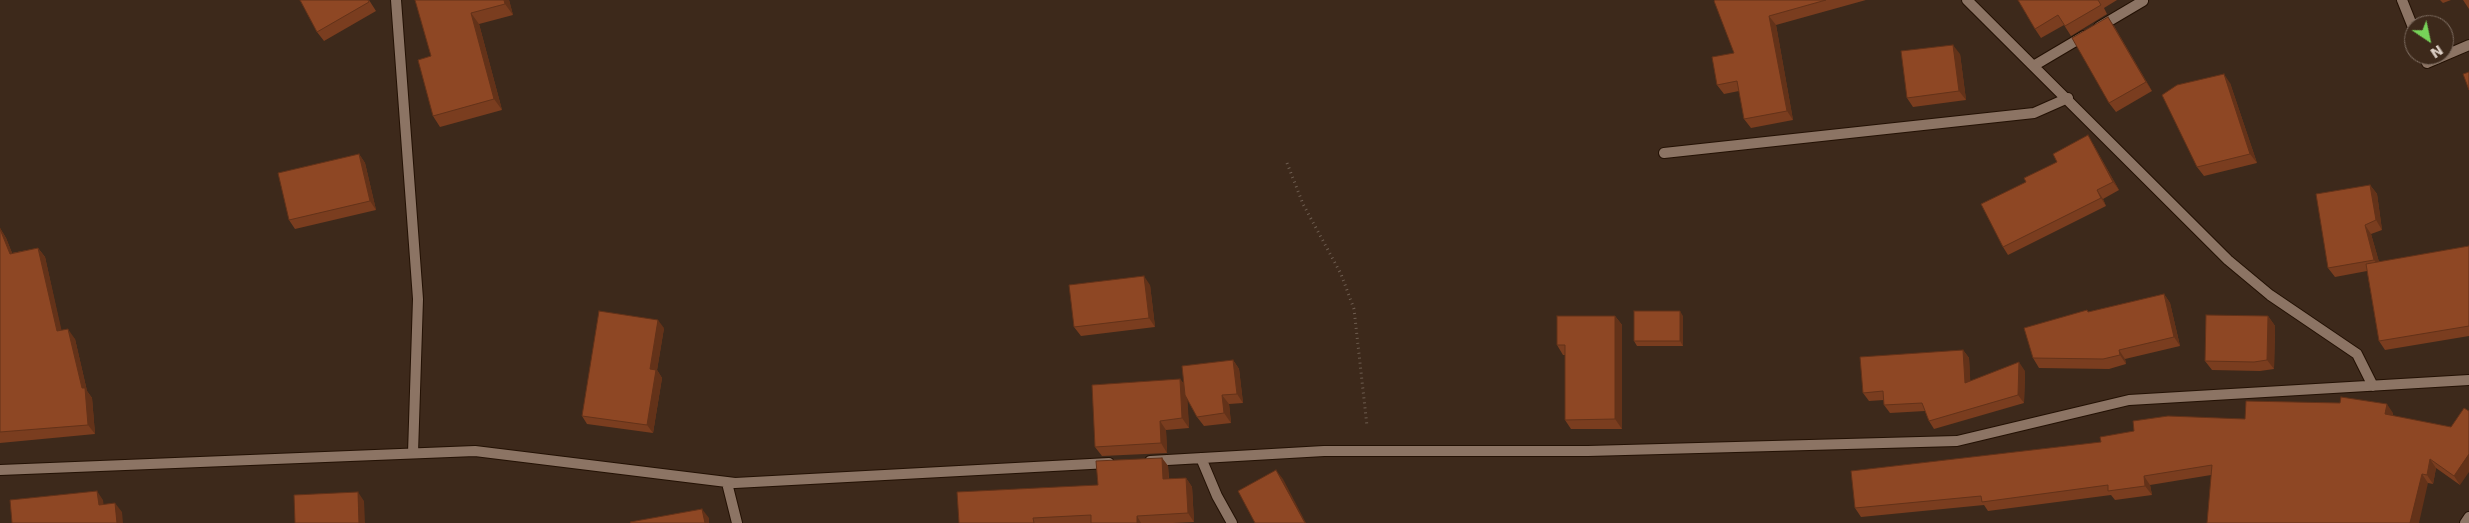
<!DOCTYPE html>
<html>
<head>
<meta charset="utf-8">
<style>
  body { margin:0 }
  #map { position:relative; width:2469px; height:523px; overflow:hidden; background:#3d291b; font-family:"DejaVu Sans",sans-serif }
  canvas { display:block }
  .north { position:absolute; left:2404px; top:15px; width:50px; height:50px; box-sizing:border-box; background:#3d291b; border:1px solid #7d6c60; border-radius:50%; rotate:146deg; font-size:14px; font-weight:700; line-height:20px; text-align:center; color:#ddd0c7 }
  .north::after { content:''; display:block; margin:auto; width:18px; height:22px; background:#77d259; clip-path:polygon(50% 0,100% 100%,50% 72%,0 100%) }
</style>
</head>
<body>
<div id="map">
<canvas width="2469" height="523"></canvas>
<div class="north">N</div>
</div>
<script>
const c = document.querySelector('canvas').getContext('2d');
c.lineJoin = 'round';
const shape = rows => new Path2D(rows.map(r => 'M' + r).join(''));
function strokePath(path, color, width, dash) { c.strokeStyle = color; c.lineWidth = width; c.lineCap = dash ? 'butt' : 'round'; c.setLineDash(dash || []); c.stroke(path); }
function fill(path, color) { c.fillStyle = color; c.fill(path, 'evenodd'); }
const street = shape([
  [396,0,418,299,413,453],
  [1967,0,2228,260,2270,295,2357,354,2373,386],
  [2402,0,2414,30],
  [2099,27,2143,1],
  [2424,55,2427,63,2469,45],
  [2035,65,2084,36],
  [1664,153,2034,113,2068,98],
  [1201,458,1217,496,1232,523],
  [1150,461,1324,451,1588,451,1957,441,2129,400,2469,380],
  [0,470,475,451,735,483,1109,463],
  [727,483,737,523],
  [2465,523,2469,517]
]);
strokePath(street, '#231104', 12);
strokePath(shape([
  [1287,163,1303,204,1341,274,1354,309,1367,426]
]), '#6e5d50', 3, [1, 4]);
strokePath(street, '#8c7464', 10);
fill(shape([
  [300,0,369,0,376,11,324,41,317,32],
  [415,0,509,0,513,15,479,24,502,110,440,127,433,116,431,56],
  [1715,0,1866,0,1776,25,1793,120,1751,128,1744,119,1739,91,1724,94,1717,85,1734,53],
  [2018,0,2117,0,2104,8,2107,14,2071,36,2064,25,2041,38,2035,29],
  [2440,0,2451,0,2443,3],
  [2463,0,2469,0,2469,9],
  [2114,26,2152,91,2116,112,2109,103],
  [1960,54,1966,100,1913,107,1907,98],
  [2230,83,2257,163,2204,176,2197,167],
  [2093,144,2119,190,2103,199,2106,206,2008,255,2003,247,2026,182],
  [359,154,365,163,376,210,295,229,289,220],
  [2370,185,2377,194,2382,230,2371,234,2379,262,2469,246,2469,336,2385,350,2379,341,2367,271,2335,277,2328,268],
  [0,228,6,238,12,253,38,248,45,257,61,330,75,339,87,391,92,398,95,434,0,443],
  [1150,285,1155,327,1081,336,1074,327],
  [2164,294,2170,303,2180,346,2125,359,2126,364,2109,369,2039,368,2033,358,2087,310,2088,312],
  [1615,316,1622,325,1622,429,1571,429,1565,420,1565,355,1563,355,1557,345],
  [1683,316,1683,346,1637,346,1634,341],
  [2268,316,2275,326,2274,369,2260,371,2212,370,2205,361],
  [664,328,657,370,662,378,653,433,587,424,582,416],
  [1963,350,1969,358,1970,381,2025,371,2024,403,1934,429,1929,421,1925,411,1890,413,1884,405,1884,400,1869,401,1863,393],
  [1233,360,1239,369,1243,403,1229,404,1231,423,1204,426,1197,417,1187,399,1189,428,1166,430,1167,453,1102,456,1095,447,1180,379,1184,384],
  [2393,413,2393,416,2451,427,2460,485,2436,468,2433,484,2428,483,2211,475,2150,485,2152,495,2115,500,2111,495,1988,511,1984,505,1861,517,1855,508,2101,442,2245,419],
  [1162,458,1168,466,1169,479,1186,478,1192,487,1194,522,1173,523,959,523,1098,485]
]), '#7a3d1f');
fill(shape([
  [504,0,509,0,513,15,505,4],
  [471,13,479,24,502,110,494,99],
  [1769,16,1776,25,1793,120,1787,111],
  [2108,17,2114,26,2152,91,2146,82],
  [1953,45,1960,54,1966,100,1959,91],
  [2224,74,2230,83,2257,163,2250,154],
  [2088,135,2093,144,2119,190,2113,182],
  [359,154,365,163,376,210,370,201],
  [2370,185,2377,194,2382,230,2376,220],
  [2097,190,2103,199,2106,206,2101,198],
  [2365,225,2371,234,2381,269,2374,260],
  [0,228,6,238,16,263,10,254],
  [38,248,45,257,64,341,57,331],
  [1144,276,1150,285,1155,327,1149,318],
  [2164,294,2170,303,2180,346,2174,337],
  [1680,311,1683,316,1683,346,1680,341],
  [1615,316,1622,325,1622,429,1615,419],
  [2268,316,2275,326,2274,369,2267,360],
  [658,320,664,328,657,370,662,378,653,433,647,425,650,369],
  [68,329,75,339,87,391,92,398,95,434,88,425,82,388],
  [1963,350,1969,358,1971,392,1965,383],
  [2119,350,2125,359,2126,364,2120,355],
  [1233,360,1239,369,1243,403,1237,394],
  [2019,362,2025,371,2024,403,2018,395],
  [1180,379,1187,388,1189,428,1182,418],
  [1222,395,1229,404,1231,423,1224,413],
  [2387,404,2393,413,2391,423,2385,414],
  [1160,421,1166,430,1167,453,1161,443],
  [2469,454,2469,472,2460,485,2454,476],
  [1162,458,1168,466,1169,488,1163,479],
  [2430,459,2436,468,2433,484,2427,475],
  [1276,470,1283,479,1306,523,1305,523],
  [2422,474,2428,483,2419,523,2410,523],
  [2144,476,2150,485,2152,495,2145,486],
  [1186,478,1192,487,1194,522,1188,513],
  [97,491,103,500,105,514,99,505],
  [358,492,364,501,365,523,359,523],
  [115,503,122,512,123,523,117,523],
  [702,509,709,518,709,523,705,523],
  [1137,516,1141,523,1137,523]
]), '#633219');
const building = shape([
  [300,0,368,0,369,2,317,32,300,0],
  [415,0,504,0,505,4,471,13,494,99,433,116,418,60,431,56,415,0],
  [1715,0,1826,0,1769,16,1787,111,1744,119,1737,81,1717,85,1712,57,1734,53,1714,1,1715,0],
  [2018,0,2098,0,2101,5,2065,26,2058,15,2035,29,2018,0],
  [2108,17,2146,82,2109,103,2072,38,2108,17],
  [1953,45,1959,91,1907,98,1901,51,1953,45],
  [2469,72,2469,90,2463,74,2469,72],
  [2224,74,2250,154,2197,167,2162,95,2177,85,2224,74],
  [2088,135,2113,182,2097,190,2101,198,2003,247,1981,204,2026,182,2024,178,2057,162,2053,154,2088,135],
  [359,154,370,201,289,220,278,173,359,154],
  [2370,185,2376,220,2365,225,2374,260,2328,268,2316,194,2370,185],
  [0,229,10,254,38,248,57,331,68,329,82,388,85,388,88,425,0,432,0,229],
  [2469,246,2469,326,2379,341,2366,264,2469,246],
  [1144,276,1149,318,1074,327,1069,285,1144,276],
  [2164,294,2174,337,2119,350,2120,355,2103,359,2033,358,2024,328,2087,310,2088,312,2164,294],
  [599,311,658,320,650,369,656,370,647,425,582,416,599,311],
  [1634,311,1680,311,1680,341,1634,341,1634,311],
  [2206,315,2268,316,2267,360,2254,362,2205,361,2206,315],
  [1557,316,1615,316,1615,419,1565,420,1565,345,1557,345,1557,316],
  [1963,350,1965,383,2019,362,2018,395,1929,421,1922,403,1884,405,1883,391,1863,393,1860,357,1963,350],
  [1233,360,1237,394,1222,395,1224,413,1197,417,1185,395,1182,366,1233,360],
  [1180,379,1182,418,1160,421,1161,443,1095,447,1092,385,1180,379],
  [2341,397,2387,404,2385,414,2451,427,2464,408,2469,411,2469,454,2454,476,2430,459,2427,475,2422,474,2410,523,2207,523,2212,465,2144,476,2145,486,2108,491,2108,485,1982,502,1981,496,1855,508,1851,471,2101,442,2100,437,2134,431,2133,421,2168,416,2245,419,2246,401,2340,403,2341,397],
  [1162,458,1163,479,1186,478,1188,513,1137,516,1137,523,1091,523,1091,515,1033,518,1034,523,959,523,957,492,1098,485,1096,461,1162,458],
  [1276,470,1305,523,1255,523,1238,491,1276,470],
  [97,491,99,505,115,503,117,523,12,523,10,500,97,491],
  [358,492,359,523,295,523,294,495,358,492],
  [702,509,705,523,631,523,630,522,702,509]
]);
fill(building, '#8e4724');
strokePath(building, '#633219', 1);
</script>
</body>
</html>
